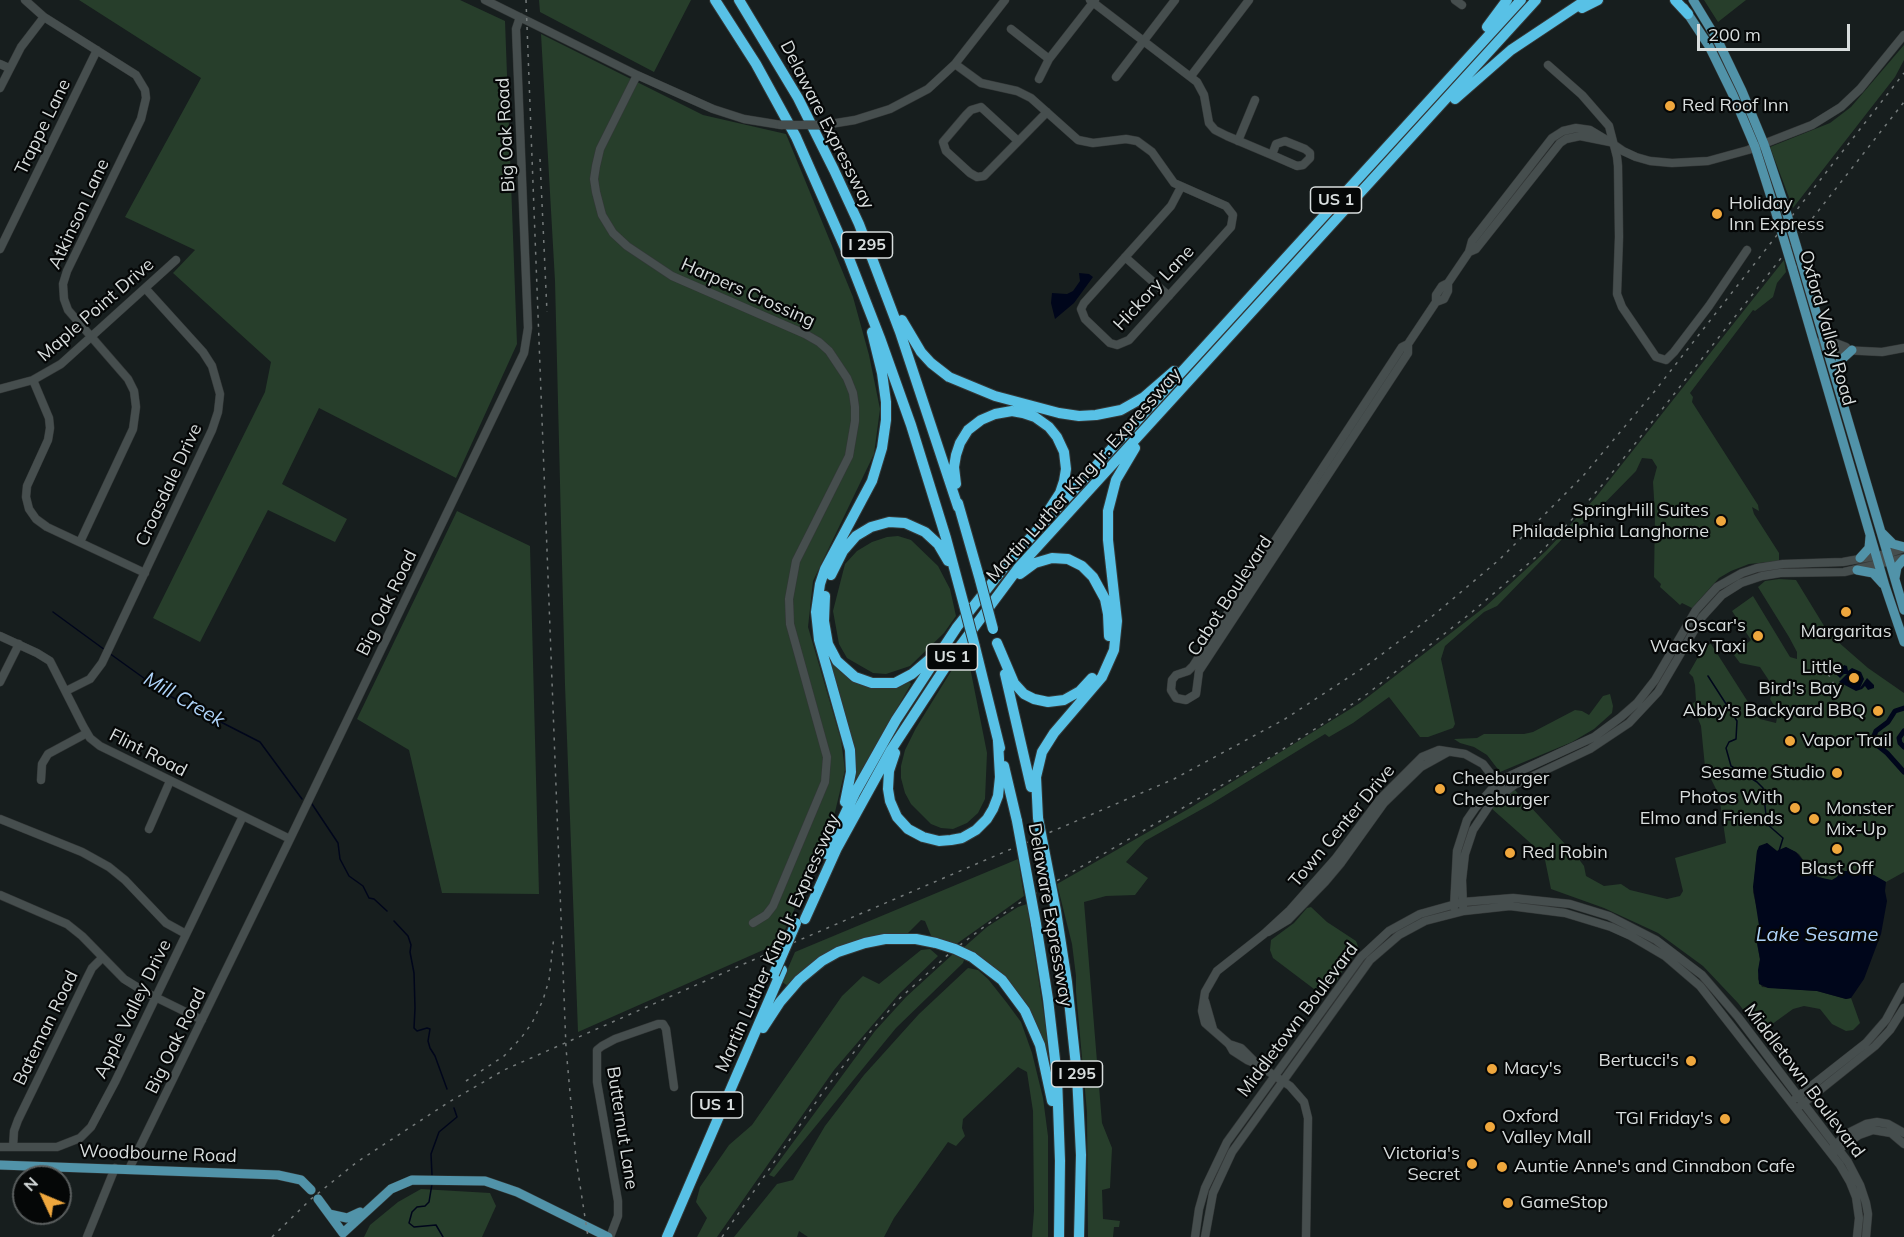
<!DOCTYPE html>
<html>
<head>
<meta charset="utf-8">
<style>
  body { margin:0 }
  #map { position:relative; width:1904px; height:1237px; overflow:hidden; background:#171e1e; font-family:Mulish,sans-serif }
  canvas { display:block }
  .north { position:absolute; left:12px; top:1165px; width:60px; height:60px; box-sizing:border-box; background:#050707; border:2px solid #595d5d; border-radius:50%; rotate:314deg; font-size:16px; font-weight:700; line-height:24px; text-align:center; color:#d8dddd }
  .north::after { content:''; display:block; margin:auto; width:21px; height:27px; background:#efa73d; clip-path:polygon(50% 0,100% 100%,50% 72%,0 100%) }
  .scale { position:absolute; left:1697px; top:24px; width:153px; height:27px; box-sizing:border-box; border:3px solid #d8dddd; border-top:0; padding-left:8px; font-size:18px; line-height:21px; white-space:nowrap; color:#d8dddd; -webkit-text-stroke:4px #050707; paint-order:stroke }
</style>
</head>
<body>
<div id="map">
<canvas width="1904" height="1237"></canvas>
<div class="north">N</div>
<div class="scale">200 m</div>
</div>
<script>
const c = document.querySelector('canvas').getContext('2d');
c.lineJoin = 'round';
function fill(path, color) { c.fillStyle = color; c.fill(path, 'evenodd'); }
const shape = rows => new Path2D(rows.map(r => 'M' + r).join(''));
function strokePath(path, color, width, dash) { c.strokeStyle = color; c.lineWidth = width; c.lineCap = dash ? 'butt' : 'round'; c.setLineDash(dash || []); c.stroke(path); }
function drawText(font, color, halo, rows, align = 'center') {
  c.font = font + ' Mulish,sans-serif'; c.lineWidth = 4.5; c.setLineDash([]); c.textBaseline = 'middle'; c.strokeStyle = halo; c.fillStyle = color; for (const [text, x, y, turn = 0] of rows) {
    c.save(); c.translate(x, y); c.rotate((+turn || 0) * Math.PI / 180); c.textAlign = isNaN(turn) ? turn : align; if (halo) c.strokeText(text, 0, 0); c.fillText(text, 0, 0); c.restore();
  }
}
fill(shape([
  [79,0,460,0,505,21,517,344,456,478,319,408,282,484,347,519,335,542,268,510,200,642,153,618,265,392,271,362,173,273,195,250,125,217,201,78],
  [539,0,691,0,654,72,540,12],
  [1704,0,1746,0,1718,22],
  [541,34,703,115,786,134,853,297,869,355,880,409,874,454,813,581,808,627,841,740,845,770,831,829,779,943,578,1032,565,685,555,281],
  [1904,45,1904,60,1895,77,1793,208,1770,147,1830,123,1851,107],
  [1784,260,1786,272,1777,283,1773,297,1755,311,1753,310,1690,393,1693,397,1692,402,1758,505,1759,511,1752,507,1754,514,1779,553,1779,561,1749,564,1731,571,1719,578,1692,608,1682,603,1680,605,1660,587,1661,584,1654,577,1655,514,1653,482,1657,467,1652,459,1642,458,1636,471,1588,520,1567,534,1497,606,1484,612,1445,646,1441,659,1455,724,1453,728,1428,737,1420,737,1389,697,1353,723,1329,737,1325,734,1211,804,1145,841,1126,862,1148,878,1135,895,1106,896,1084,902,1102,1123,1112,1148,1110,1188,1102,1190,1103,1219,1120,1221,1119,1227,1114,1227,1113,1237,1088,1237,1087,1112,1076,992,1076,976,1072,944,1057,884,1190,808,1360,703,1486,606,1546,551,1596,497],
  [457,511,530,546,539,894,442,893,409,750,357,719],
  [898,536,911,540,938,566,950,589,956,616,944,633,910,666,886,674,873,673,847,658,839,644,833,611,845,564,857,551,872,542,887,537],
  [1779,579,1796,580,1829,634,1868,668,1904,693,1904,872,1886,882,1871,874,1854,871,1841,871,1837,877,1832,880,1827,880,1813,874,1799,854,1786,847,1777,851,1767,843,1757,851,1753,892,1759,917,1760,932,1757,943,1760,960,1758,979,1762,987,1817,991,1846,999,1851,998,1860,1023,1853,1030,1846,1031,1832,1024,1820,1009,1804,1006,1793,1009,1764,1030,1758,1029,1738,1003,1703,966,1658,933,1604,908,1551,889,1544,855,1491,808,1496,802,1514,789,1578,858,1584,866,1586,876,1604,886,1621,884,1630,890,1667,899,1680,896,1683,891,1675,858,1726,843,1719,795,1705,767,1701,726,1692,704,1696,701,1695,685,1693,677,1689,673,1705,645,1711,644,1755,713,1760,719,1776,723,1779,708,1775,707,1770,699,1774,690,1772,685,1760,667,1740,663,1734,655,1751,640,1732,611,1753,596,1790,657,1797,659,1797,652,1789,637,1758,587,1765,581],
  [824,646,858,682,909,681,911,684,852,787,854,766],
  [966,647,987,753,985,799,978,813,967,823,953,829,941,828,931,824,911,804,905,793,901,778,901,766,905,750,916,728],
  [1610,694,1613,706,1612,713,1594,729,1572,742,1500,772,1487,755,1474,747,1460,743,1454,739,1477,738,1484,734,1524,734,1533,732,1575,710,1582,711,1589,715,1603,696],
  [1018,859,1024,896,955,945,932,938,925,921,921,920,906,935,874,937,788,986,782,982,795,952],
  [1027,904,1046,1028,1050,1075,1023,1002,962,949,987,927,1018,907],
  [1311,907,1327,922,1356,941,1359,949,1344,968,1335,984,1318,992,1273,958,1270,950,1271,940,1294,923,1307,908],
  [930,949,938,956,899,994,834,1070,717,1237,697,1237,707,1218,696,1202,700,1187,729,1145,752,1125,842,996,863,976,879,984,921,950],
  [953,954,964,960,963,963,896,1028,774,1177,769,1175,875,1031,906,997],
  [968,968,978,970,988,979,1007,1003,1021,1022,1032,1053,1043,1098,1048,1136,1048,1237,1032,1237,1034,1211,1033,1111,1027,1072,1018,1067,963,1119,962,1128,965,1136,956,1146,948,1142,894,1218,884,1237,808,1237,799,1231,797,1237,734,1237,777,1184,793,1180,825,1126,864,1075,919,1014],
  [421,1189,490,1193,496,1206,482,1237,364,1237,370,1225,398,1202]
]), '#273e2b');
fill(shape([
  [1079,273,1089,274,1093,277,1074,303,1055,319,1051,303,1052,293,1067,294,1073,291,1080,281],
  [1844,665,1847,666,1848,671,1852,668,1861,672,1864,679,1860,688,1867,678,1874,685,1874,688,1868,690,1865,686,1862,689,1856,691,1839,682,1847,674,1844,674,1840,678,1836,674],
  [1767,843,1777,851,1786,847,1796,852,1817,877,1832,880,1837,877,1841,871,1855,871,1874,875,1886,882,1885,891,1887,901,1881,934,1864,979,1851,998,1846,999,1817,991,1768,988,1759,984,1758,970,1760,959,1757,943,1760,932,1753,887,1757,851,1759,846]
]), '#00061b');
strokePath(shape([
  [53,612,105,650],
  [109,653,166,694,260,742,302,799],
  [1708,676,1737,721,1736,739,1729,742,1726,748,1731,766,1757,782,1763,788,1767,824,1783,838,1779,851],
  [312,804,338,843,340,859,349,876,363,886,369,898,374,899,387,911],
  [394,921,408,936,411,945,410,952,414,973,415,1008,414,1028,417,1031,427,1028,430,1029,428,1041,430,1048,435,1056,447,1089],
  [432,1175,431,1154,439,1132,457,1117,454,1108],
  [432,1184,429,1202,425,1206,417,1207,412,1212,409,1223,414,1227,436,1225,443,1237]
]), '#00061b', 1.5);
strokePath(shape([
  [1904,708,1895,711,1888,722,1876,731,1874,736,1877,745,1887,753,1904,772],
  [1904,731,1899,738,1900,743,1904,747]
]), '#00061b', 5);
const minor = shape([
  [25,0,44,17,136,75,145,90,146,98,141,119,67,271,63,284,64,299,68,310,128,379,134,391,136,407,133,429,80,542],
  [485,0,637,75,713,109,744,119,781,125],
  [1090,0,1197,82,1204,95,1209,123,1215,130,1227,136,1272,155,1297,166,1303,165,1310,158,1310,153,1305,149,1285,141,1276,144,1272,155],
  [1455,0,1462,5],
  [1011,29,1049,59],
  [0,64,9,68],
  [955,64,981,83,1017,91,1031,98,1078,140,1093,143,1126,139,1137,141,1152,152,1174,183,1226,206,1233,215,1231,227,1129,340,1117,345,1110,343,1085,319,1081,309,1084,303,1171,206,1181,187],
  [1548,65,1582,95,1609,126,1617,157,1618,166,1619,237,1617,294,1622,307,1656,357,1666,360,1674,352,1709,306,1747,250],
  [637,75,600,149,596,166,594,179,596,192,602,215,613,233,627,246,672,276,805,334,819,342,829,351,847,378,853,393,855,407,855,421,849,456,796,561,789,599,790,624,827,757,825,782,773,906,766,915,753,923],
  [1191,76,1249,0],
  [1116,77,1175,0],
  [1039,79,1049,59,1095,0],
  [0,88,21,47,44,17],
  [824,125,855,120,890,109,928,89,955,64,1005,0],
  [1018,141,981,107,971,110,966,115,943,142,946,151,970,173,977,177,984,176,1047,112],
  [1238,141,1255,100],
  [1613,144,1623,151,1636,157,1650,161,1672,163,1708,161,1748,150,1812,125,1841,107,1860,89,1904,35],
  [0,249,97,50],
  [1125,257,1169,296],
  [1448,283,1469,252,1472,241,1552,138,1563,131,1576,128,1590,130,1610,142,1580,136,1566,139,1560,143,1476,249,1469,252],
  [1821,331,1833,342,1846,347],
  [1813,340,1826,348,1842,350,1882,352,1904,348],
  [1408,344,1408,353,1199,671,1196,694,1186,700,1176,698,1171,690,1172,680,1176,675,1188,671,1193,666,1402,347,1408,344],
  [1408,344,1436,302,1436,295,1442,286,1448,283,1448,291,1444,299,1436,302],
  [33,380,49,418,50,428,48,440,27,486,26,497,29,509,36,519,47,527,145,573],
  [0,389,33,380,61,364,176,260],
  [0,636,37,653,50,661,83,726,90,738,100,746,290,839],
  [0,682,19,644],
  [66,691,90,679,102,663,212,430,218,412,220,394,212,366,203,352,145,288],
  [41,780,42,764,48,754,87,733],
  [0,819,82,852,109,867,125,880,166,923,186,934],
  [149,829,170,781],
  [0,895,67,924,82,936,124,979,145,992,202,1020],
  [1463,906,1462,880,1465,854,1473,830,1491,803,1514,785,1590,749,1629,723,1658,692,1702,617,1722,595,1741,583,1762,576,1780,573,1844,572,1904,558],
  [1454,907,1457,851,1467,820,1476,807,1491,790,1505,778,1594,737,1621,717,1637,703,1655,680,1696,610,1717,587,1742,573,1757,568,1783,564,1843,562,1887,554,1904,548],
  [1268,932,1288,920,1325,882,1341,863,1384,803,1421,767,1448,752],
  [1205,1001,1213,1029],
  [1229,1044,1241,1048,1257,1064,1290,1086,1304,1102,1308,1118,1306,1237],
  [1257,1064,1247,1060,1233,1051,1229,1044,1205,1023,1202,1011,1205,992,1217,971,1264,934,1290,910,1336,858,1380,799,1422,757,1439,750,1465,754,1483,764,1501,787],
  [1796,1098,1866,1043,1886,1020,1904,987],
  [1800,1106,1875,1046,1890,1030,1904,1008],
  [0,1147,57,1147,80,1138,91,1127,115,1082,243,816],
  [13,1147,14,1131,18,1120,87,978,92,968,102,958],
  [1833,1148,1836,1144,1850,1132,1866,1124,1877,1122,1888,1124,1904,1133],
  [1836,1151,1859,1135,1873,1130,1891,1133,1904,1144],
  [129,1169,290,839,524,353,528,328,516,29,520,17],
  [87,1237,115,1168],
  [610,1237,618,1216,618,1201,597,1082,597,1050,602,1046,615,1039,658,1024,663,1024,666,1029,674,1087],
  [1195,1237,1199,1209,1205,1188,1227,1142,1361,957,1389,931,1420,914,1463,902,1513,898,1570,904,1609,916,1656,940,1702,975,1738,1017,1848,1162,1860,1185,1866,1203,1868,1214,1866,1237],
  [1205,1237,1213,1193,1232,1152,1370,960,1399,935,1425,921,1464,911,1510,906,1565,913,1611,927,1631,936,1665,956,1700,986,1840,1165,1850,1182,1856,1197,1859,1218,1857,1237]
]);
const major = shape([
  [1693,0,1718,41,1742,91,1764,144,1783,201],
  [1684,8,1709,46,1733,95,1755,147,1775,210],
  [1800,258,1904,610],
  [1792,267,1885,586,1904,642],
  [1835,376,1840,361,1852,350],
  [1882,533,1893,544,1904,547],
  [1860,558,1869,548,1870,537],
  [1857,570,1873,573,1883,584],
  [1895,578,1897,567,1904,559],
  [0,1165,278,1175,301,1180,311,1190],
  [318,1199,343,1233,391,1189,412,1180,485,1181,517,1192,608,1237],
  [329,1214,347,1218,360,1212]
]);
const highway = shape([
  [715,0,756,64,796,137,845,248,880,338,911,425,946,538,964,605],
  [739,0,798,98,834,170,859,224,900,332,958,507],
  [1675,0,1688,14],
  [1582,8,1598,0],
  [1487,27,1507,0],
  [1455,99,1511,50,1586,0],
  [902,320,921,352,931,363,949,377,995,396,1059,413,1079,416,1096,415,1121,410,1144,397,1174,371],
  [956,484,954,467,956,455,960,443,968,430,981,420,995,414,1012,411,1023,413,1035,417,1049,427,1057,437,1064,452,1066,469,1064,481,1060,493,1049,510],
  [958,503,980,580],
  [1020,574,1035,563,1052,558,1068,559,1082,566,1093,577,1105,599,1108,614,1109,636],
  [831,575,843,551,856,536,871,527,889,522,905,523,925,532,938,544,948,561],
  [825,596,824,621,828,644,837,661,855,677,872,683,895,683,912,674,932,657],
  [997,643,1014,683,1024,694,1034,699,1048,702,1064,700,1080,691,1092,678],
  [975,647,1000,748],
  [1005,674,1031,787],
  [895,753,889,771,888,789,890,801,897,817,908,829,923,837,939,841,951,840,962,838,976,830,987,819,993,809,998,796,1000,777,998,741],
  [1004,766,1017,821],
  [845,802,851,772,850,750,819,640,816,612,820,584,825,569,872,481,882,448,886,420,886,402,882,373,872,332],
  [1038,818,1036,777,1042,752,1054,733,1102,677,1114,650,1117,621,1108,540,1108,511,1116,480,1135,448],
  [826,854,855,793,896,720,957,627,1010,560,1521,0],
  [1056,911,1067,982,1077,1075,1081,1155,1079,1237],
  [805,919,837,848,891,750,952,657,1019,567,1536,0],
  [1036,924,1048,999,1057,1077,1060,1161,1059,1237],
  [972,957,1002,980,1025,1011,1040,1045,1052,1101],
  [763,1028,780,1002,799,980,822,961,838,952,865,943,885,939,916,939,936,943],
  [667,1237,782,970]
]);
strokePath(minor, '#333737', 9);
strokePath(major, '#333737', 10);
strokePath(highway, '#333737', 12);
strokePath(minor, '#464e4e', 8);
strokePath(major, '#5193a9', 9);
strokePath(highway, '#58c1e6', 10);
strokePath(shape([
  [526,0,566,1048,576,1159,588,1237],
  [540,159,547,312],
  [1824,666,1837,690],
  [466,1081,504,1056,521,1038,532,1023,543,1000,549,980,554,936],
  [272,1237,311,1199,357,1162,449,1102,504,1070,746,963,1174,779,1285,719,1369,664,1435,614,1500,559,1583,476,1654,392,1904,73],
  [722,1237,823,1092,865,1038,899,999,951,952,985,926,1027,898,1269,758,1326,722,1367,694,1471,613,1536,557,1579,512,1608,478,1904,102]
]), '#757b7b', 1.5, [3, 6]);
const minorBridge = shape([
  [781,125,824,125]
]);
const majorBridge = shape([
  [1783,201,1800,258],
  [1775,210,1792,267]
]);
const highwayBridge = shape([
  [980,580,993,629],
  [964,605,975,647],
  [1038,818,1056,911],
  [1017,821,1036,924],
  [936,943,955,949,972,957],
  [774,974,796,923]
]);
strokePath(minorBridge, '#333737', 9, []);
strokePath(majorBridge, '#333737', 10, []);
strokePath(highwayBridge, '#333737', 12, []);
strokePath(minorBridge, '#464e4e', 8);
strokePath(majorBridge, '#5193a9', 9);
strokePath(highwayBridge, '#58c1e6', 10);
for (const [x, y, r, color] of [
  [1670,106,6,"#efa73d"],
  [1717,214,6,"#efa73d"],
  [1721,521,6,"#efa73d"],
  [1846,612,6,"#efa73d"],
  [1758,636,6,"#efa73d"],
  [1854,678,6,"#efa73d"],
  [1878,711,6,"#efa73d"],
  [1790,741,6,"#efa73d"],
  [1837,773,6,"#efa73d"],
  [1440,789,6,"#efa73d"],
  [1795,808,6,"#efa73d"],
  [1814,819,6,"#efa73d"],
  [1837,849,6,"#efa73d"],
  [1510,853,6,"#efa73d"],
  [1691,1061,6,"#efa73d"],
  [1492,1069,6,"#efa73d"],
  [1725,1119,6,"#efa73d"],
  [1490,1127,6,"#efa73d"],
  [1472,1164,6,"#efa73d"],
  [1502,1167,6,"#efa73d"],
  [1508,1203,6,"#efa73d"]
]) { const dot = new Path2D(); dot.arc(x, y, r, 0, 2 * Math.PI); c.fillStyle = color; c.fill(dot); strokePath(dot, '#050707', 2); }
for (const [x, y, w] of [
  [1336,200,51],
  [867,245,51],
  [952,657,51],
  [1077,1074,51],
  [717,1105,51]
]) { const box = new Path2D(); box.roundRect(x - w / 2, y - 13, w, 26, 4.5); c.fillStyle = '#050707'; c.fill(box); strokePath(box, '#d8dddd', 1.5); }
drawText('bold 16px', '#d8dddd', null, [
  ["US 1",1336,200],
  ["I 295",867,245],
  ["US 1",952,657],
  ["I 295",1077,1074],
  ["US 1",717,1105]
]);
drawText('18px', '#d8dddd', '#050707', [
  ["Red Roof Inn",1682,106],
  ["Holiday",1729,204],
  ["Inn Express",1729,225],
  ["SpringHill Suites",1709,511,"right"],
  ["Philadelphia Langhorne",1709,532,"right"],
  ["Oscar's",1746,626,"right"],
  ["Wacky Taxi",1746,647,"right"],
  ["Margaritas",1846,632,"center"],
  ["Little",1842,668,"right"],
  ["Bird's Bay",1842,689,"right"],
  ["Abby's Backyard BBQ",1866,711,"right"],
  ["Vapor Trail",1802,741],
  ["Sesame Studio",1825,773,"right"],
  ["Cheeburger",1452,779],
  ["Cheeburger",1452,800],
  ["Photos With",1783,798,"right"],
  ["Elmo and Friends",1783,819,"right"],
  ["Monster",1826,809],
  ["Mix-Up",1826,830],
  ["Red Robin",1522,853],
  ["Blast Off",1837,869,"center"],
  ["Bertucci's",1679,1061,"right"],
  ["Macy's",1504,1069],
  ["Oxford",1502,1117],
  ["Valley Mall",1502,1138],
  ["TGI Friday's",1713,1119,"right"],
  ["Victoria's",1460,1154,"right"],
  ["Secret",1460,1175,"right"],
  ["Auntie Anne's and Cinnabon Cafe",1514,1167],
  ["GameStop",1520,1203]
], 'left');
drawText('18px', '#d8dddd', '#050707', [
  ["Delaware Expressway",827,125,63],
  ["Trappe Lane",43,127,-64],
  ["Big Oak Road",506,135,-93],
  ["Atkinson Lane",79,214,-65],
  ["Hickory Lane",1154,288,-47],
  ["Harpers Crossing",748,293,24],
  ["Maple Point Drive",96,310,-41],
  ["Oxford Valley Road",1827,328,74],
  ["Martin Luther King Jr. Expressway",1084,475,-48],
  ["Croasdale Drive",169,485,-65],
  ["Cabot Boulevard",1230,596,-57],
  ["Big Oak Road",387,603,-64],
  ["Flint Road",148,753,27],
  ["Town Center Drive",1342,826,-50],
  ["Delaware Expressway",1050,915,80],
  ["Martin Luther King Jr. Expressway",778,943,-66],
  ["Apple Valley Drive",133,1009,-64],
  ["Middletown Boulevard",1298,1020,-53],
  ["Bateman Road",46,1028,-64],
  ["Big Oak Road",176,1041,-64],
  ["Middletown Boulevard",1804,1081,53],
  ["Butternut Lane",622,1128,81],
  ["Woodbourne Road",158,1154,2]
]);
drawText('italic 20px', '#afd4fa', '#050707', [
  ["Mill Creek",184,700,30],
  ["Lake Sesame",1817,935]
]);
</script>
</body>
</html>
